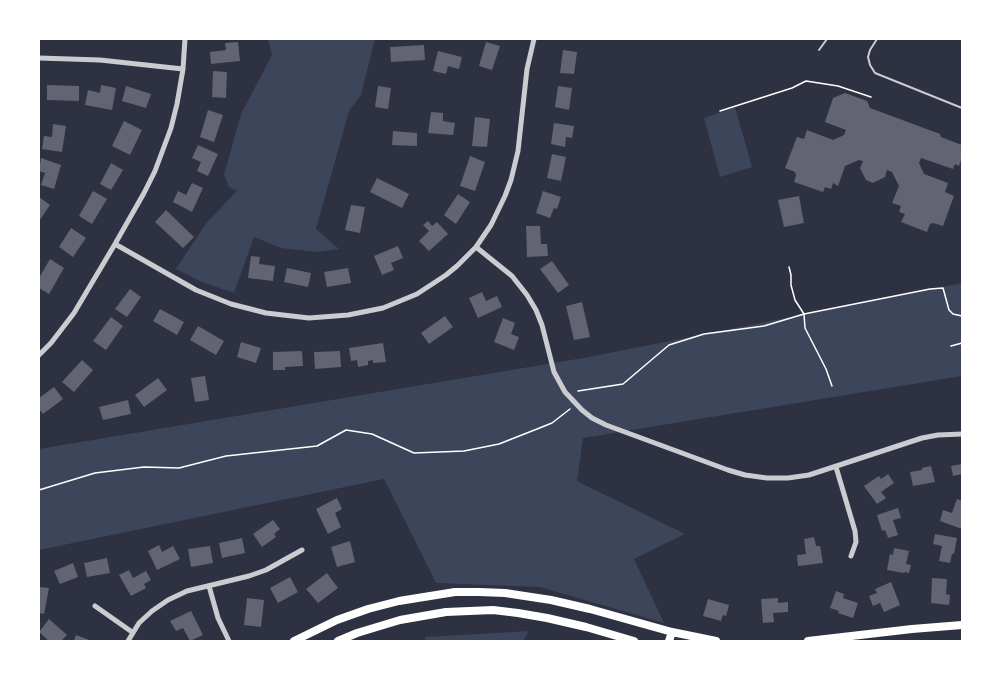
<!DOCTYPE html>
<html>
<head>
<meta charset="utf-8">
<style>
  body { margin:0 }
  #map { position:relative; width:1001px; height:680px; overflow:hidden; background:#2d3142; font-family:Arial,sans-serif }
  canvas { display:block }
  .frame { position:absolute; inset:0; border:40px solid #fff; pointer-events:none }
</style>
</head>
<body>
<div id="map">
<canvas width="1001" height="680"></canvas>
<div class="frame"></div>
</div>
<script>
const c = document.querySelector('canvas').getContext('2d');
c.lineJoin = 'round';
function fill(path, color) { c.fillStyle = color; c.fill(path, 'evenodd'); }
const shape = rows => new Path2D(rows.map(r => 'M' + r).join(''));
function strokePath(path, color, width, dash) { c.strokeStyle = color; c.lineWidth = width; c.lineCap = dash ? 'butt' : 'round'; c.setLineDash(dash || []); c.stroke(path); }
fill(shape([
  [268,39,375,39,361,95,349,111,316,229,339,249,317,252,281,248,254,237,234,293,202,282,176,269,207,222,237,191,229,187,224,175,241,114,272,55],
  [735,107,752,167,720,177,704,118],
  [962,283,962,376,583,438,577,481,685,534,634,559,664,623,540,587,436,583,384,479,39,550,39,449,589,357],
  [529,631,523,641,426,641,425,637]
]), '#3c4559');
fill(shape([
  [238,42,240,61,211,64,210,52,226,50,225,43],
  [486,42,500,46,492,70,479,66],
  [424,45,425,60,391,62,390,47],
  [563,50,577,52,574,74,560,73],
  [438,51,462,57,459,69,448,66,446,74,433,71],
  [213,71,227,72,226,98,212,97],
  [47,85,79,86,79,101,47,100],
  [101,85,116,88,112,110,85,105,88,90,100,93],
  [126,86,151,94,146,108,122,101],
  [378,86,391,88,388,109,375,107],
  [558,86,572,88,569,110,555,107],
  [845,93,867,101,870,108,940,134,941,137,962,145,962,157,959,166,955,164,953,169,921,158,919,163,924,174,948,183,945,192,954,196,943,226,933,223,930,224,927,232,901,222,905,214,899,212,901,206,892,203,899,186,892,172,887,170,885,177,873,183,866,180,860,168,863,161,859,160,845,166,838,186,833,183,831,189,825,187,823,192,794,182,796,175,795,172,785,168,797,137,804,139,807,130,833,140,844,135,846,130,825,122,833,98],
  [208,110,223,115,214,142,200,137],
  [431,112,443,113,443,121,455,123,453,135,428,133],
  [475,117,490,119,487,147,472,146],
  [124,121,142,130,130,155,112,146],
  [554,123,574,126,572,138,566,137,565,147,551,144],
  [53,124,66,126,62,152,42,149,44,136,52,137],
  [393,131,417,133,417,146,392,145],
  [198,145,218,154,208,176,197,171,201,162,192,158],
  [552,154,566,157,561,181,547,178],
  [470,156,485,162,475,191,460,186],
  [41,158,61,165,54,189,41,185,45,173,39,171],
  [111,163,123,170,111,190,100,184],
  [377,178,409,194,402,208,370,192],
  [192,183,203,188,192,212,173,202,178,191,186,195],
  [93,191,107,199,92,224,79,216],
  [543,191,561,197,557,209,554,208,550,218,536,213],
  [458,194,470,202,456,224,444,215],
  [799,196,804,223,784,227,778,200],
  [39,197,50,205,39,221],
  [351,205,365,207,360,233,345,230],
  [166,210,194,237,183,248,155,222],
  [428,221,432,226,437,222,448,234,429,251,419,241,429,231,423,225],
  [526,226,540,226,541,244,547,244,548,256,527,257],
  [71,228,86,238,73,257,59,247],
  [398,246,403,258,391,263,394,270,382,275,374,256],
  [251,256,260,257,259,264,275,266,273,281,248,278],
  [50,259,64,268,49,294,39,288,39,278],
  [552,261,569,285,558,293,540,269],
  [287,268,311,273,308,287,284,282],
  [348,268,351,283,327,287,324,272],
  [130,289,141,297,127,317,115,309],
  [482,292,486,301,497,296,502,307,478,318,469,298],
  [582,302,590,337,574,340,566,306],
  [160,309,184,322,177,335,153,321],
  [445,316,453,327,429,344,421,333],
  [111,317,123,326,106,350,93,341],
  [503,318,515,323,511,334,519,337,514,350,494,342],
  [198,326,224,341,216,355,190,340],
  [241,342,261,348,256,363,237,357],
  [383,343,386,362,373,363,373,360,368,361,368,365,358,367,357,360,351,361,349,348],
  [302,351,303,366,285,367,285,370,273,370,273,352],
  [340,351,341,367,315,369,314,352],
  [82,360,93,370,74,392,62,382],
  [205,376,209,400,195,402,191,378],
  [158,378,167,390,144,407,135,395],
  [54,387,63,399,43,414,39,409,39,398],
  [128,400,131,414,103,420,99,407],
  [962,464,962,474,953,476,951,466],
  [931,466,935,482,913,486,910,472,922,470,922,468],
  [888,474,894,483,881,492,886,498,877,504,864,486,879,476,881,479],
  [337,498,342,509,335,513,341,527,328,534,316,509],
  [957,499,962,501,962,529,940,521,943,510,952,513],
  [898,508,901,518,893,520,898,535,888,538,885,530,882,531,877,515],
  [273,520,280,529,274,534,276,537,262,547,253,534],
  [935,534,957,538,954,554,952,554,950,563,939,561,942,546,933,544],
  [814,537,816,546,820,546,823,563,798,566,797,555,806,554,804,539],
  [242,538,245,553,222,558,219,543],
  [350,541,355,562,337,567,331,547],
  [159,545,162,552,173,546,180,559,157,570,148,551],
  [210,546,213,563,191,567,188,549],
  [894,548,909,551,906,564,911,565,909,573,905,572,904,573,887,570,890,554,893,555],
  [107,558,110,573,87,577,84,563],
  [73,563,78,577,60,584,54,571],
  [129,570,133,578,146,571,151,580,144,584,146,588,131,596,119,575],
  [327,573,338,588,318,603,306,589],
  [290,577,298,592,278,603,270,588],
  [932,578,947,579,946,594,950,595,949,605,931,603],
  [891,582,900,605,884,612,880,603,873,606,869,596,877,593,875,589],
  [39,587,49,588,44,614,39,613],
  [836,591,844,594,843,598,858,603,853,618,838,613,839,611,830,608],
  [247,598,264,600,261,627,244,625],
  [778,598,778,603,788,602,788,612,773,613,774,622,763,623,761,599],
  [708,599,729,605,726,616,723,615,721,621,703,616],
  [191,611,203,635,190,641,183,628,176,631,170,621],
  [49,619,67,635,61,641,49,641,39,632],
  [76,635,92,641,74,641]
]), '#626471');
strokePath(shape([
  [720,111,792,88,806,81,838,86,871,97],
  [951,346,962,343],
  [832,386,826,369,805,328,804,314,930,289,943,288,949,310,953,314,962,316],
  [578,391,623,384,669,345,704,334,764,326,804,314,795,300,791,285,791,275,789,267],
  [39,490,95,473,144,467,179,468,226,456,317,446,346,430,372,434,414,453,464,451,499,444,537,429,552,423,570,409]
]), '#fff', 1.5);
strokePath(shape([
  [877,39,870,50,868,57,870,65,875,73,962,108],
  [819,50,827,39]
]), '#caccd0', 2);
strokePath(shape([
  [39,58,100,60,183,69],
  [115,244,196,290,231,304,266,313,309,318,348,315,383,308,417,294,446,275,457,266,476,247,491,225,505,196,511,180,518,151,527,69,534,39],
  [476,247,512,276,527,295,536,310,542,325,554,372,565,392,582,410,592,418,606,425,728,470,745,475,767,478,788,478,809,475,922,438,938,435,962,434],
  [39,355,51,343,74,313,115,244,144,193,155,171,171,128,177,104,183,69,185,39],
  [836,467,855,531,856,542,851,556],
  [209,586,218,618,229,641],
  [95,606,132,632],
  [128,641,139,623,152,611,168,600,187,591,249,576,266,570,302,550]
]), '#caccd0', 5);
strokePath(shape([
  [294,641,337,620,368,609,399,601,455,592,479,592,505,593,551,600,590,609,672,632,716,641],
  [338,641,357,633,400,620,446,612,493,610,518,613,547,618,586,627,634,641],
  [669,641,672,632],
  [808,641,912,629,962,625]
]), '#fff', 8);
</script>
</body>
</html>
